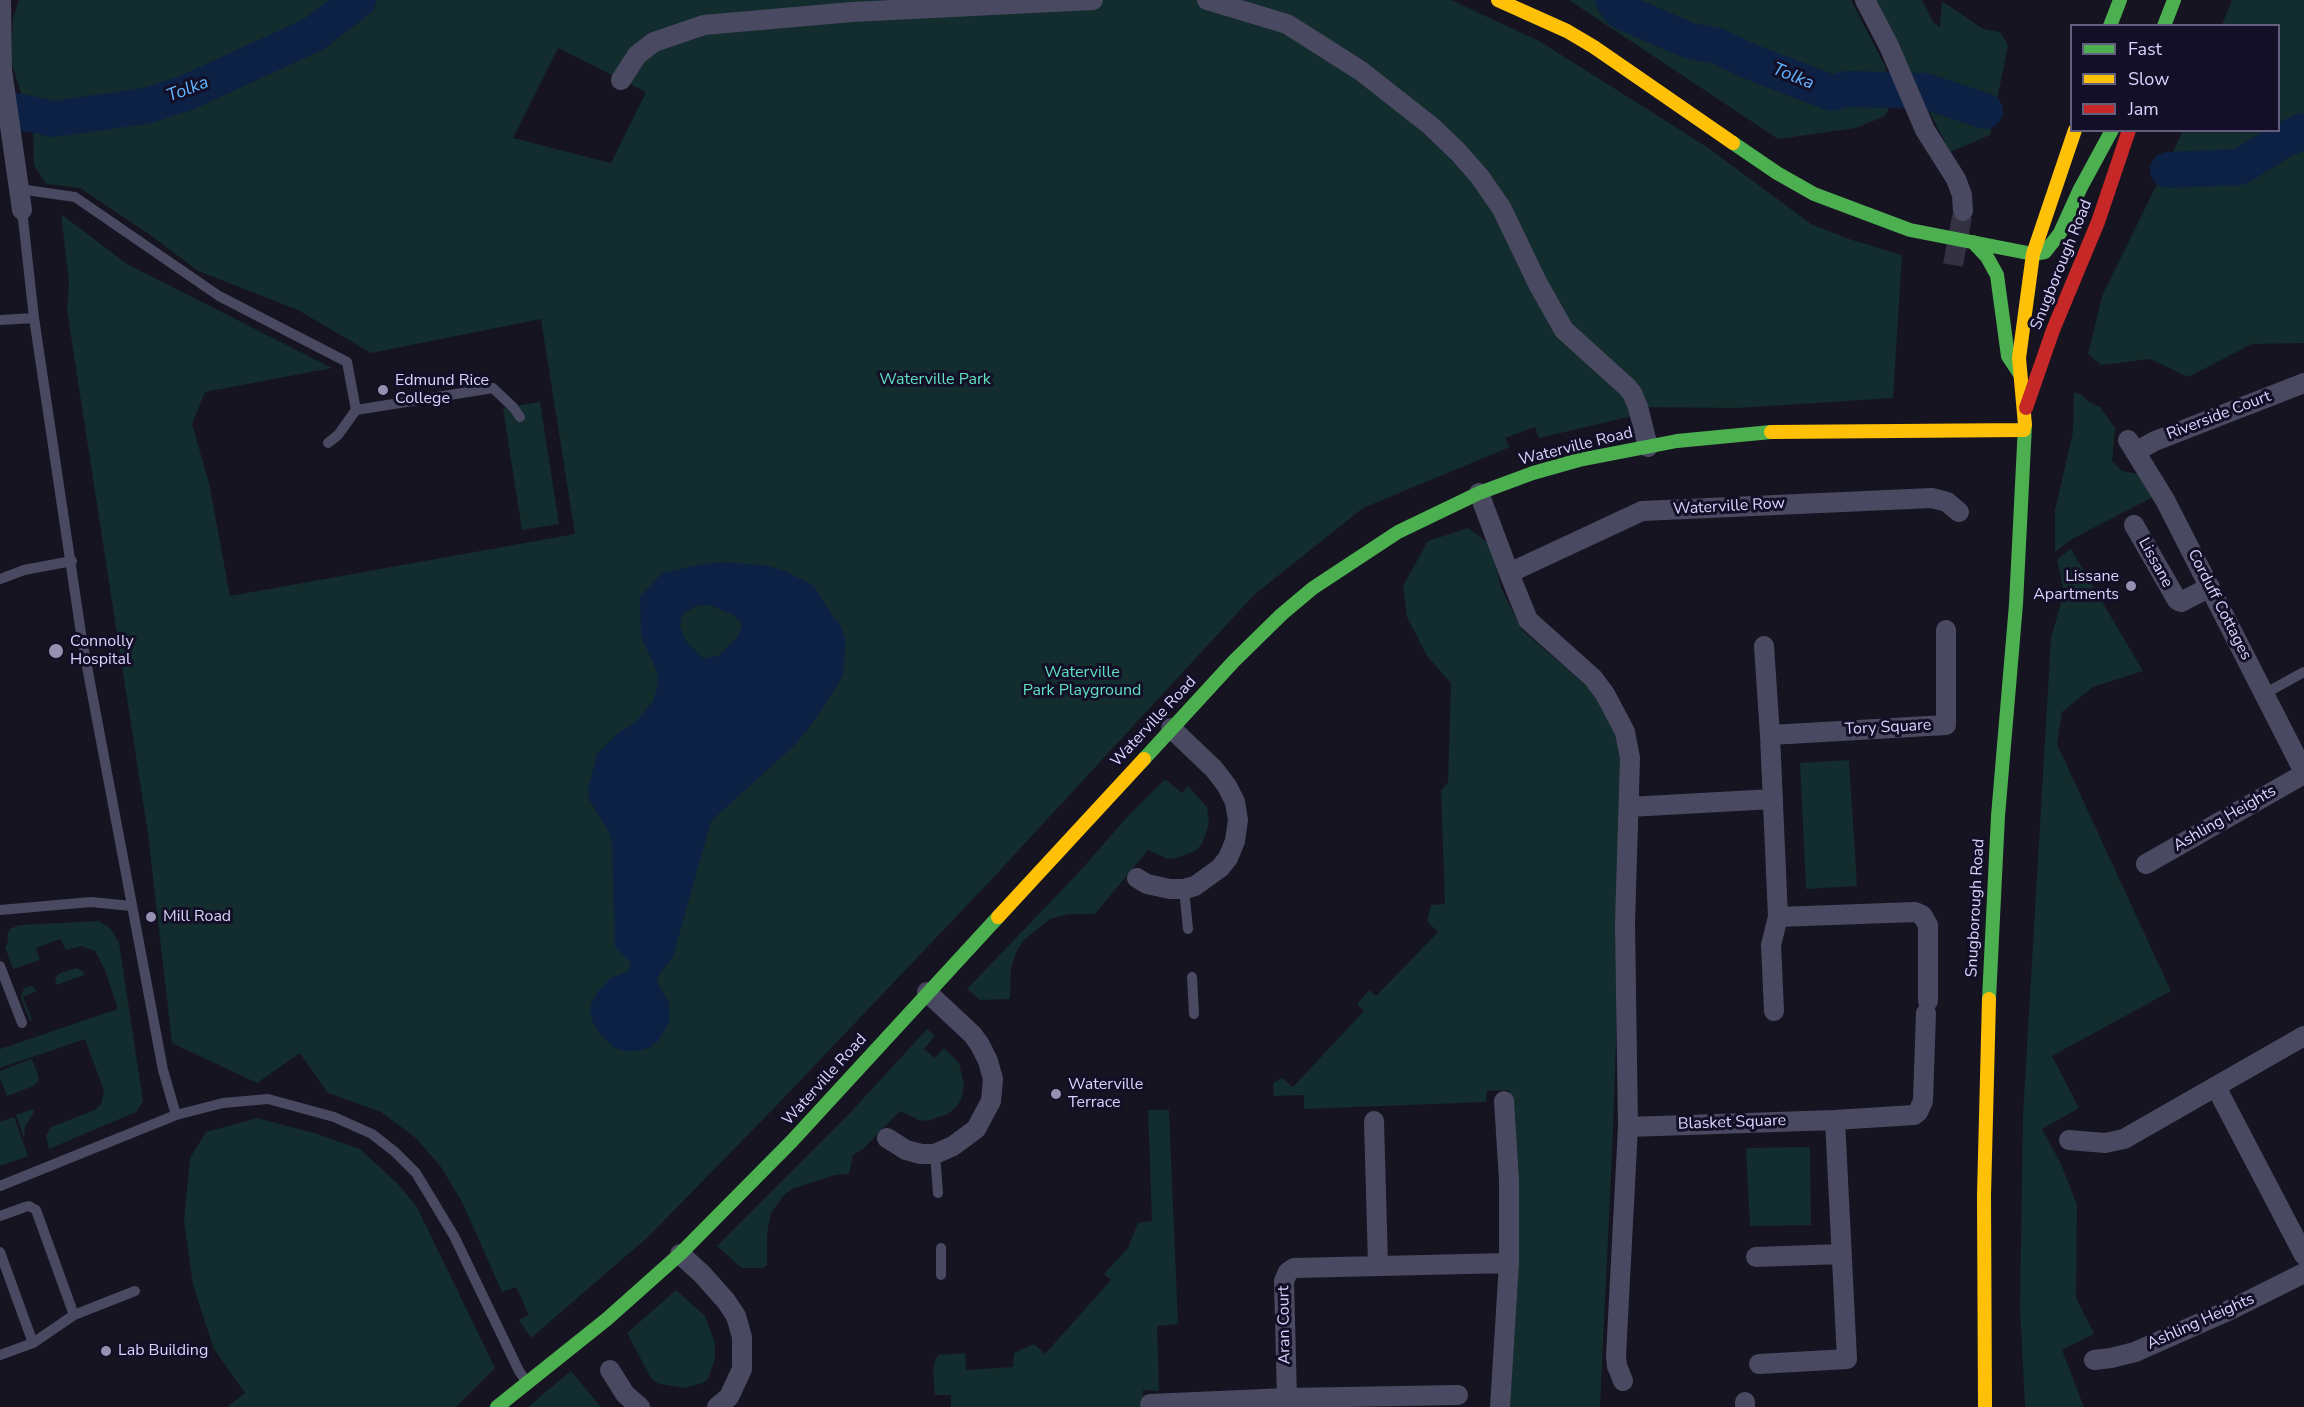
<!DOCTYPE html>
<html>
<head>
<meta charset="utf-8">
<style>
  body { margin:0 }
  #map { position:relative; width:2304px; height:1407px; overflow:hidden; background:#161421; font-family:"Nunito Sans",sans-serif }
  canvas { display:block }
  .legend { position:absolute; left:2070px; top:24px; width:210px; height:108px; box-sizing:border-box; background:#130f26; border:2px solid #625e7d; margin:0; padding:8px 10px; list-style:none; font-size:18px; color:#d9d4ff }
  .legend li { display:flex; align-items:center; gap:12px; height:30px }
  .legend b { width:30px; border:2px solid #625e7d }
</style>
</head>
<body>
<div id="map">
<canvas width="2304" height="1407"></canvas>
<ul class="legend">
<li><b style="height:8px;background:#4caf50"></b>Fast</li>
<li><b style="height:8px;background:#ffc107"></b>Slow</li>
<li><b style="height:8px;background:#c62828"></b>Jam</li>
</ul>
</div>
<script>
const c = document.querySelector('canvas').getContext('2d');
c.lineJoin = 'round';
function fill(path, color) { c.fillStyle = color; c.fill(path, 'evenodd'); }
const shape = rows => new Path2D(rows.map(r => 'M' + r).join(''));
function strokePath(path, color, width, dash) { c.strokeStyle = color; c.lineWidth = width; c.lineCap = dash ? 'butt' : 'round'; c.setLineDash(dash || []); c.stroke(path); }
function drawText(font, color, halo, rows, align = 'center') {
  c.font = font + ' "Nunito Sans",sans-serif'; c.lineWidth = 6; c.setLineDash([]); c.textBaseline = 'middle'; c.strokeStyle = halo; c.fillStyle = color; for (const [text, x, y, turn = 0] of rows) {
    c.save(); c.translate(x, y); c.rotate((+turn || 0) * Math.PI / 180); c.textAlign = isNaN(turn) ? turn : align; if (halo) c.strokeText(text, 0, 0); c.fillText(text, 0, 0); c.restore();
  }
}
fill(shape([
  [19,0,1451,0,1541,42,1707,147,1811,224,1849,239,1902,255,1893,398,1736,408,1638,407,1633,416,1539,438,1535,427,1505,438,1510,447,1363,508,1254,595,992,879,777,1105,648,1237,531,1338,519,1320,529,1315,516,1287,502,1292,462,1202,441,1167,416,1138,381,1112,328,1093,300,1053,257,1083,172,1043,148,834,67,310,69,283,61,214,127,264,332,368,205,392,192,424,209,483,230,596,575,534,541,319,371,353,298,310,198,271,153,237,80,188,46,184,34,165,33,132,11,61,13,19],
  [558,48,646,92,611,163,513,138],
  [1569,0,1851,0,1885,66,1893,99,1885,116,1856,128,1778,139],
  [1873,0,1922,0,1933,22,1940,27,1942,1,1983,29,2000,32,2008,45,1990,135,1950,152],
  [2232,0,2304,0,2304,343,2252,344,2188,377,2150,359,2101,365,2088,354,2102,296,2183,131,2278,130,2278,26,2222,25],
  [2074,392,2082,395,2089,402,2100,407,2115,428,2112,461,2122,471,2139,474,2153,497,2072,539,2055,552,2055,510,2073,432],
  [540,402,559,524,522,530,503,408],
  [1468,528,1487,542,1493,556,1501,588,1522,630,1594,692,1622,748,1620,916,1613,1132,1600,1407,1507,1407,1516,1185,1509,1090,1487,1091,1486,1102,1304,1109,1304,1095,1274,1096,1273,1083,1282,1078,1293,1087,1364,1011,1357,1004,1369,990,1376,996,1438,932,1427,921,1431,905,1445,904,1441,790,1448,783,1451,683,1427,656,1407,617,1403,586,1428,541],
  [2071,549,2143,671,2093,687,2062,712,2057,744,2171,991,2052,1056,2079,1108,2042,1129,2061,1164,2077,1205,2076,1298,2094,1334,2062,1350,2084,1407,2025,1407,2020,1307,2023,1115,2051,638,2064,592,2057,559],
  [1849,760,1857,886,1806,889,1800,763],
  [1165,779,1182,793,1188,786,1207,807,1209,824,1202,844,1195,851,1176,858,1167,859,1148,850,1095,914,1069,914,1050,919,1024,940,1017,950,1011,968,1010,999,980,1000,967,989,1081,870,1128,816],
  [99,921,111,929,119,943,143,1101,136,1112,49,1149,46,1136,51,1127,95,1110,101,1104,104,1091,85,1039,0,1068,0,1049,118,1009,105,970,95,951,81,946,66,950,60,939,36,948,40,960,13,969,5,947,8,942,7,935,10,929,19,925],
  [76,968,83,971,84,975,56,985,55,980,58,974],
  [32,986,37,991,23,997,32,1020,30,1021,21,998,24,988],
  [927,1029,935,1036,924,1049,935,1058,944,1048,959,1063,964,1085,962,1097,958,1105,948,1114,927,1121,919,1120,900,1111,863,1149,853,1155,849,1174,835,1175,792,1189,784,1195,771,1213,767,1234,767,1265,763,1268,742,1268,717,1246,849,1114],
  [32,1059,39,1078,38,1082,31,1087,7,1096,0,1078,0,1071],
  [33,1109,34,1112,25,1127,24,1138,16,1115],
  [1148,1110,1169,1110,1178,1324,1157,1326,1159,1391,1143,1390,1143,1407,951,1407,951,1395,935,1395,933,1369,936,1358,939,1355,965,1353,966,1370,1013,1367,1014,1353,1034,1344,1045,1354,1111,1280,1104,1274,1128,1248,1138,1223,1152,1221],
  [14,1117,28,1156,0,1166,0,1122],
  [257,1118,314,1133,360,1149,398,1184,417,1207,495,1368,456,1407,227,1407,245,1393,214,1349,193,1285,184,1221,190,1158,206,1132],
  [1810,1147,1811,1225,1750,1226,1746,1148],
  [676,1290,705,1316,715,1343,715,1359,708,1379,703,1383,684,1388,660,1384,652,1380,627,1333],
  [571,1371,601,1407,528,1407,548,1390]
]), '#132c2d');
fill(shape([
  [725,562,768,566,785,571,814,586,830,612,840,624,846,640,843,675,822,710,796,744,711,821,673,957,660,973,657,981,669,1003,670,1022,658,1041,648,1048,638,1051,623,1051,615,1048,599,1033,593,1023,590,1012,591,1003,598,991,611,978,628,971,631,963,615,947,612,843,609,832,589,799,588,789,597,754,619,732,633,724,642,715,653,701,658,685,657,672,641,636,640,597,662,573,704,564],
  [710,605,735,616,742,625,738,636,720,655,704,659,686,641,680,626,682,614,696,606]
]), '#0d2144');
strokePath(shape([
  [1613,0,1621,11,1690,41,1718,46,1746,60,1832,93,1847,89,1925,91,1985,111],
  [0,108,54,119,145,106,186,93,314,34,358,0],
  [2168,170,2240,167,2281,141,2304,131]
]), '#0d2144', 36);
strokePath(shape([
  [1953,265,1963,211]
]), '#333142', 20, [20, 10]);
strokePath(shape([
  [19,189,75,197,219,296,347,362,356,410,338,435,328,443],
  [22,210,34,318,82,640,163,1070,176,1115],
  [0,320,34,318],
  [356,410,493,388,513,407,520,417],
  [0,579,24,570,72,561],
  [2264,694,2304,672],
  [1184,889,1188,929],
  [0,910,91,902,131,906],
  [0,966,22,1023],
  [1192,977,1194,1014],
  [935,1154,938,1193],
  [0,1186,176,1115,223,1103,268,1099,334,1117,372,1134,395,1152,416,1173,454,1236,519,1371,527,1382],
  [0,1216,25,1207,29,1206,36,1210,74,1315],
  [941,1248,941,1275],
  [0,1252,33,1343],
  [0,1355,33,1343,74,1315,135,1291]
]), '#4a4962', 10);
strokePath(shape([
  [1,0,2,70,22,210],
  [1207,0,1287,24,1361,71,1431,126,1459,153,1480,177,1502,209,1538,284,1564,330,1627,387,1632,393,1638,407,1648,447],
  [1865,0,1889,46,1925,130,1956,179,1962,195,1963,211],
  [621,80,637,55,654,42,704,25,852,12,1093,0],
  [2128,440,2165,500,2304,772],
  [2135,452,2155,441,2304,383],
  [1479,493,1509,573,1528,620,1593,678,1605,694,1625,732,1630,758,1625,923,1628,1127,1616,1356,1617,1366,1623,1381],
  [2134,525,2177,600,2181,602,2210,587],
  [1509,573,1642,511,1932,498,1947,502,1959,512],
  [1764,646,1770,735,1778,917,1771,945,1774,1011],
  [1770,735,1946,725,1946,630],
  [1629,807,1773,799],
  [2146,864,2304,774],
  [1137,878,1147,884,1170,889,1184,889,1195,886,1220,868,1228,858,1235,841,1238,820,1235,802,1227,786,1214,769,1171,728],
  [1778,917,1915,912,1922,915,1928,925,1928,1001],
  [2216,1087,2304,1255],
  [1374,1121,1378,1265],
  [1628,1127,1835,1120,1914,1115,1918,1112,1923,1101,1926,1013],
  [887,1138,906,1150,921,1154,935,1154,953,1146,976,1129,991,1101,993,1079,988,1061,980,1045,973,1035,927,992],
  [2069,1140,2105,1143,2124,1139,2304,1036],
  [680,1254,702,1274,726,1301,736,1316,742,1337,742,1369,729,1397,717,1407],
  [1756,1257,1842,1254],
  [2094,1360,2111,1358,2135,1352,2232,1309,2304,1273],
  [1759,1364,1847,1359,1835,1120],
  [610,1370,625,1394,640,1407],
  [1287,1398,1284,1281,1288,1272,1294,1268,1509,1263],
  [1745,1402,1745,1407],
  [1150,1404,1287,1398,1458,1395],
  [1500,1407,1509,1263,1509,1180,1504,1101]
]), '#4a4962', 20);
strokePath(shape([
  [2110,26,2120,0],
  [2164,26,2174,0],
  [1733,143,1777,173,1814,194,1910,230,2033,254,2045,252,2060,233,2080,189,2112,130],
  [1973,242,1987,257,1997,275,2008,356,2020,374],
  [1144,759,1234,661,1282,614,1313,588,1398,532,1479,493,1533,473,1579,460,1677,441,1771,432],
  [1989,999,1998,816,2016,604,2025,425],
  [497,1407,607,1319,680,1254,792,1141,998,917]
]), '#4caf50', 14);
strokePath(shape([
  [1498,0,1567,31,1594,47,1733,143],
  [2025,425,2019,358,2033,254,2075,130],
  [1771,432,2024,430],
  [998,917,1144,759],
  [1985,1407,1984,1195,1989,999]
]), '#ffc107', 14);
strokePath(shape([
  [2026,408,2053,330,2098,222,2129,130]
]), '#c62828', 14);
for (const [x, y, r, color] of [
  [383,390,6,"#9591b1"],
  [2131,586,6,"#9591b1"],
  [56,651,8,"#9591b1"],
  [151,917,6,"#9591b1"],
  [1056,1094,6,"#9591b1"],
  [106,1351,6,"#9591b1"]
]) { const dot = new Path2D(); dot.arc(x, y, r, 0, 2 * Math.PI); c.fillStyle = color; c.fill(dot); strokePath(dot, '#130f26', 2); }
drawText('16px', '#d9d4ff', '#130f26', [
  ["Snugborough Road",2062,265,-68],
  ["Riverside Court",2219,416,-21],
  ["Waterville Road",1576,447,-14],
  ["Waterville Row",1729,507,-3],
  ["Lissane",2155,563,61],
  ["Corduff Cottages",2219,605,63],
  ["Waterville Road",1154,722,-47],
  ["Tory Square",1888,728,-3],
  ["Ashling Heights",2225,819,-30],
  ["Snugborough Road",1976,908,-87],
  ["Waterville Road",825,1080,-48],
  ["Blasket Square",1732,1123,-2],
  ["Ashling Heights",2201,1322,-24],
  ["Aran Court",1285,1325,-91]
]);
drawText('16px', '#5fe0c0', '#130f26', [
  ["Waterville Park",935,380],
  ["Waterville",1082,673],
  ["Park Playground",1082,691]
]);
drawText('16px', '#d9d4ff', '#130f26', [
  ["Edmund Rice",395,381],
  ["College",395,399],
  ["Lissane",2119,577,"right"],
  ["Apartments",2119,595,"right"],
  ["Connolly",70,642],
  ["Hospital",70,660],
  ["Mill Road",163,917],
  ["Waterville",1068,1085],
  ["Terrace",1068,1103],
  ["Lab Building",118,1351]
], 'left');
drawText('italic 18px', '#62b6ff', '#130f26', [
  ["Tolka",1793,77,22],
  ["Tolka",188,90,-21]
]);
</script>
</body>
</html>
